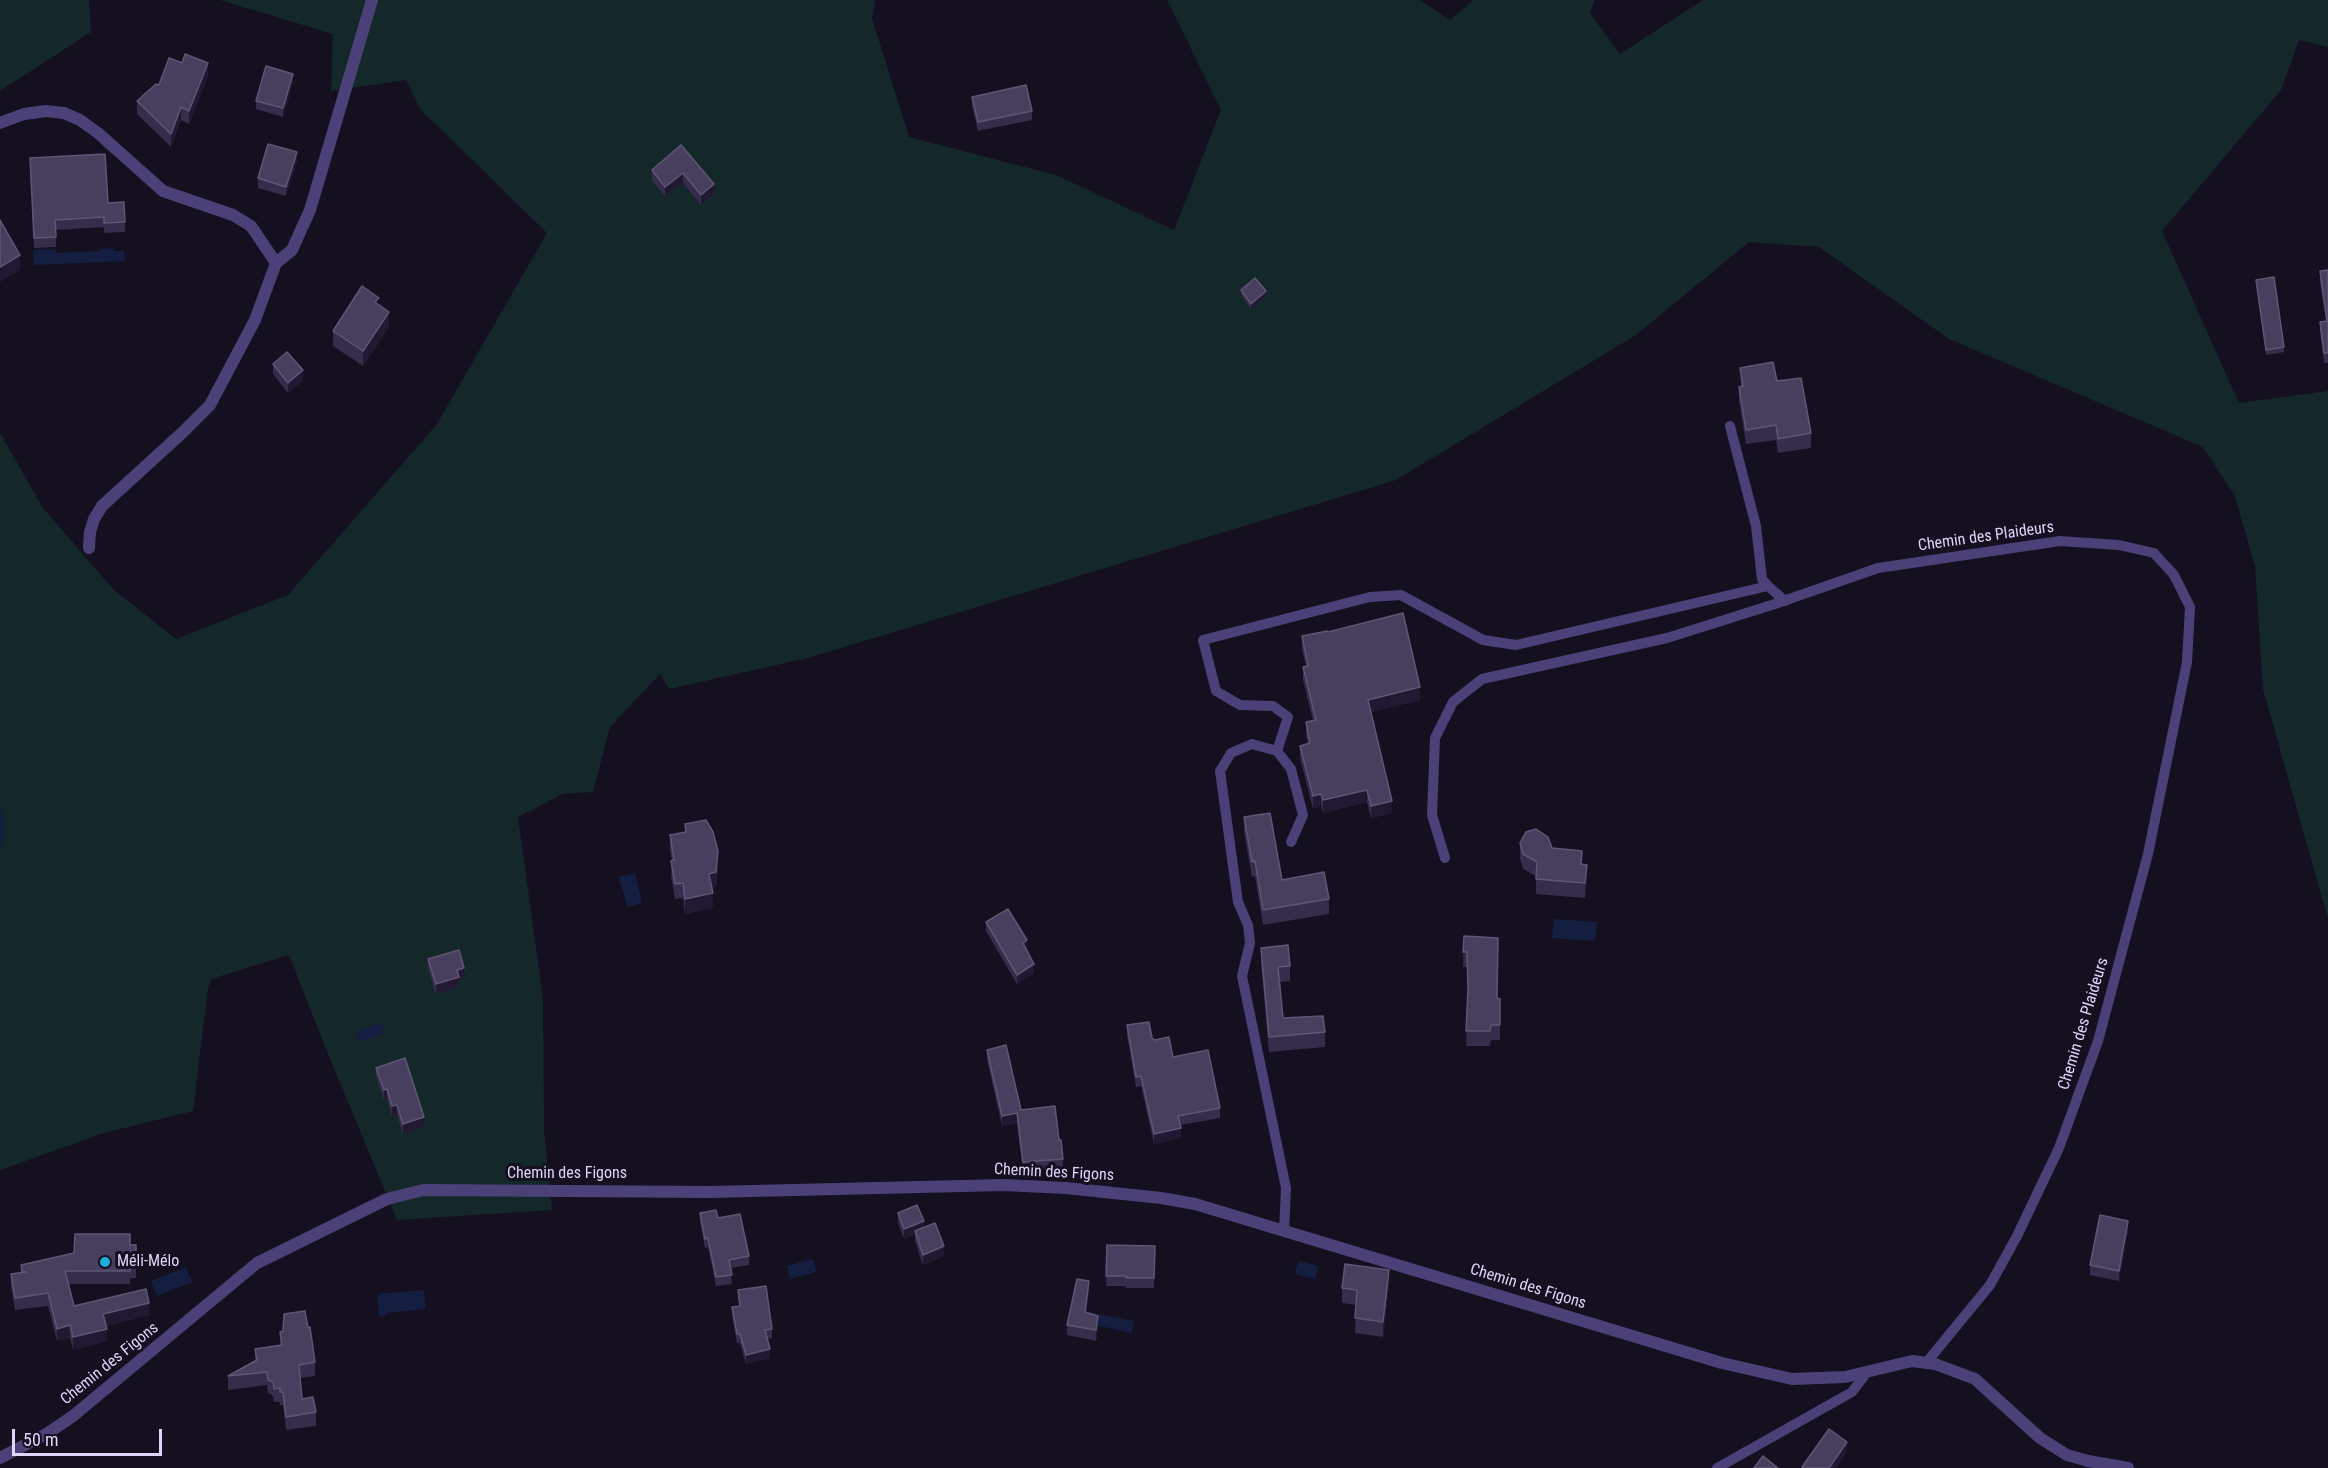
<!DOCTYPE html>
<html>
<head>
<meta charset="utf-8">
<style>
  body { margin:0 }
  #map { position:relative; width:2328px; height:1468px; overflow:hidden; background:#151020; font-family:"Roboto Condensed",sans-serif }
  canvas { display:block }
  .scale { position:absolute; left:12px; top:1429px; width:150px; height:27px; box-sizing:border-box; border:3px solid #ded5f9; border-top:0; padding-left:8px; font-size:18px; line-height:21px; white-space:nowrap; color:#ded5f9; -webkit-text-stroke:4px #151020; paint-order:stroke }
</style>
</head>
<body>
<div id="map">
<canvas width="2328" height="1468"></canvas>
<div class="scale">50 m</div>
</div>
<script>
const c = document.querySelector('canvas').getContext('2d');
c.lineJoin = 'round';
function fill(path, color) { c.fillStyle = color; c.fill(path, 'evenodd'); }
const shape = rows => new Path2D(rows.map(r => 'M' + r).join(''));
function strokePath(path, color, width, dash) { c.strokeStyle = color; c.lineWidth = width; c.lineCap = dash ? 'butt' : 'round'; c.setLineDash(dash || []); c.stroke(path); }
function drawText(font, color, halo, rows, align = 'center') {
  c.font = font + ' "Roboto Condensed",sans-serif'; c.lineWidth = 6; c.setLineDash([]); c.textBaseline = 'middle'; c.strokeStyle = halo; c.fillStyle = color; for (const [text, x, y, turn = 0] of rows) {
    c.save(); c.translate(x, y); c.rotate((+turn || 0) * Math.PI / 180); c.textAlign = isNaN(turn) ? turn : align; if (halo) c.strokeText(text, 0, 0); c.fillText(text, 0, 0); c.restore();
  }
}
fill(shape([
  [0,0,89,0,91,32,0,91],
  [220,0,875,0,872,18,909,137,1056,175,1174,230,1221,110,1167,0,1420,0,1450,20,1473,0,1595,0,1590,13,1620,54,1703,0,2328,0,2328,47,2299,40,2281,90,2162,231,2239,403,2328,391,2328,919,2263,689,2255,566,2235,496,2203,447,1949,339,1819,247,1749,242,1636,335,1396,480,808,658,669,689,660,674,610,727,593,792,563,794,518,817,543,999,544,1129,552,1210,397,1220,328,1054,289,955,211,979,208,988,193,1111,104,1133,0,1170,0,433,43,508,114,590,176,639,288,595,437,424,547,233,420,109,406,80,331,91,333,34]
]), '#142729');
fill(shape([
  [113,248,113,251,124,251,125,261,34,265,33,250,55,249,56,253,100,251,100,249],
  [0,804,5,822,4,837,0,851],
  [635,873,642,903,627,907,619,877],
  [1554,919,1597,922,1595,941,1552,938],
  [381,1023,384,1033,360,1042,356,1031],
  [813,1259,816,1272,790,1279,787,1266],
  [1298,1261,1319,1266,1315,1279,1295,1274],
  [186,1267,192,1282,157,1296,151,1281],
  [424,1290,426,1309,386,1313,386,1316,379,1317,377,1294],
  [1097,1314,1134,1321,1132,1333,1095,1325]
]), '#141e40');
strokePath(shape([
  [1730,426,1756,526,1762,579,1768,586],
  [1277,751,1288,717,1273,706,1240,705,1216,691,1203,640,1370,597,1401,595,1483,640,1516,645,1768,586,1785,601],
  [1445,858,1432,815,1435,738,1453,702,1482,679,1667,638,1775,604,1878,568,2060,541,2119,545,2154,553,2174,575,2190,607,2187,662,2148,854,2098,1041,2059,1148,2017,1236,1990,1285,1926,1363],
  [1284,1231,1286,1188,1242,976,1250,943,1248,925,1238,902,1220,771,1231,753,1252,744,1277,751,1291,769,1303,815,1291,842],
  [1717,1468,1852,1392,1867,1372]
]), '#4b4178', 10);
strokePath(shape([
  [0,123,24,114,46,111,64,113,80,120,98,133,163,191,233,215,251,226,276,263],
  [89,548,90,532,94,519,102,506,183,432,210,405,255,320,276,263,292,250,310,210,372,0],
  [0,1458,48,1433,73,1416,257,1263,387,1199,423,1190,710,1192,1003,1185,1066,1188,1161,1198,1195,1204,1722,1363,1792,1379,1845,1377,1912,1361,1935,1364,1975,1379,2040,1438,2067,1455,2088,1461,2128,1468]
]), '#4b4178', 12);
fill(shape([
  [208,76,189,124,181,120,171,147,137,114,137,101,159,85],
  [293,82,283,117,256,109,256,101],
  [972,97,1032,111,1032,120,978,131,972,106],
  [681,145,714,194,701,205,683,183,665,197,652,180,652,170],
  [30,158,108,203,125,222,125,232,104,233,104,227,56,230,56,247,34,248],
  [297,161,286,196,258,188,258,178],
  [2328,270,2328,363,2324,363,2320,331,2320,322,2326,321,2320,281,2320,271],
  [2256,280,2284,347,2284,352,2266,355],
  [1241,290,1266,296,1251,309,1241,295],
  [379,305,389,327,363,366,333,346,333,331],
  [273,364,303,380,288,393,273,374],
  [1740,368,1777,381,1811,433,1811,448,1778,453,1776,440,1746,444,1739,401,1739,387,1741,387],
  [1328,632,1420,700,1371,712,1392,813,1371,818,1367,802,1323,813,1321,806,1313,809,1300,758,1300,746,1308,744,1306,735,1306,722,1313,721,1303,680,1303,667,1306,666,1302,649,1302,636],
  [1244,817,1282,880,1329,899,1329,914,1263,925,1255,876,1252,877,1244,832],
  [685,824,718,866,716,887,712,888,713,908,685,914,683,898,675,899,671,876,672,861,670,850,670,835,685,832],
  [1520,843,1552,848,1582,864,1587,880,1585,898,1536,894,1536,876,1523,869,1520,858],
  [986,922,1027,949,1026,950,1034,973,1017,984,986,931],
  [1464,936,1497,998,1500,999,1500,1040,1491,1040,1490,1046,1466,1046,1468,994,1467,967,1463,967],
  [1261,948,1290,966,1290,981,1280,982,1283,1018,1325,1032,1325,1047,1269,1052,1261,963],
  [428,959,464,977,459,979,459,987,436,994,428,968],
  [1127,1025,1152,1038,1220,1108,1220,1118,1180,1125,1181,1138,1154,1144,1141,1086,1136,1087,1127,1035],
  [987,1050,1021,1110,1059,1140,1063,1159,1063,1169,1023,1172,1017,1123,1002,1126,987,1060],
  [376,1068,424,1127,403,1134,397,1115,392,1116,387,1099,384,1100,376,1077],
  [700,1213,718,1218,749,1256,749,1265,730,1268,732,1284,716,1286,708,1247,705,1248,700,1222],
  [898,1213,924,1227,944,1256,923,1265,915,1241,915,1234,904,1239,898,1223],
  [2128,1231,2119,1281,2090,1275,2090,1265],
  [130,1245,136,1245,136,1278,130,1278,130,1284,69,1284,74,1306,149,1315,106,1326,107,1341,73,1350,70,1338,57,1341,48,1306,15,1310,11,1287,11,1274,21,1272,21,1265,74,1253],
  [1107,1245,1155,1256,1154,1288,1126,1288,1126,1286,1106,1286],
  [1389,1285,1383,1337,1355,1333,1356,1305,1342,1303,1342,1288],
  [738,1290,772,1329,772,1338,768,1339,770,1358,746,1364,740,1343,737,1343,732,1316,732,1307,739,1306],
  [1089,1291,1086,1313,1098,1326,1096,1341,1067,1335,1067,1325],
  [308,1328,315,1362,315,1376,300,1378,302,1399,316,1412,316,1426,286,1430,283,1405,280,1405,280,1402,274,1402,273,1396,268,1393,267,1385,228,1390,228,1376,255,1360,255,1349,280,1345,280,1332]
]), '#362c4b');
fill(shape([
  [208,63,208,76,189,124,189,111],
  [293,74,293,82,283,117,283,108],
  [181,107,181,120,171,147,171,134],
  [297,152,297,161,286,196,286,187],
  [683,173,683,183,665,197,665,187],
  [714,184,714,194,701,205,701,195],
  [20,255,20,270,0,282,0,267],
  [1266,291,1266,296,1251,309,1251,304],
  [389,312,389,327,363,366,363,351],
  [303,370,303,380,288,393,288,383],
  [1420,687,1420,700,1368,713,1368,700],
  [1367,790,1367,802,1323,813,1323,800],
  [1321,794,1321,806,1313,809,1313,796],
  [1392,801,1392,813,1371,818,1371,806],
  [718,851,716,887,709,889,709,874],
  [1587,865,1587,880,1585,898,1585,883],
  [713,893,713,908,685,914,685,899],
  [1027,940,1027,949,1023,952,1023,943],
  [1034,964,1034,973,1017,984,1017,975],
  [464,968,464,977,459,979,459,987,436,994,436,984,457,970],
  [387,1089,387,1099,384,1100,384,1090],
  [397,1105,397,1115,392,1116,392,1106],
  [1017,1113,1017,1123,1002,1126,1002,1116],
  [424,1117,424,1127,403,1134,403,1124],
  [1181,1128,1181,1138,1154,1144,1154,1134],
  [924,1221,924,1231,915,1231,915,1234,904,1239,904,1229],
  [2128,1221,2128,1231,2119,1281,2119,1271],
  [944,1246,944,1256,923,1265,923,1255],
  [1389,1270,1389,1285,1383,1337,1383,1322],
  [1089,1281,1089,1291,1085,1322,1085,1312],
  [149,1303,149,1315,103,1327,103,1314],
  [1098,1316,1098,1326,1096,1341,1096,1330],
  [70,1325,70,1338,57,1341,57,1329],
  [107,1329,107,1341,73,1350,73,1337],
  [770,1349,770,1358,746,1364,746,1355],
  [1847,1442,1847,1452,1836,1468,1829,1468]
]), '#211932');
const building = shape([
  [185,54,208,63,189,111,181,107,171,134,137,101,156,84,159,85,169,58,182,63,185,54],
  [266,66,293,74,283,108,256,101,266,66],
  [1026,85,1032,111,978,122,972,97,1026,85],
  [268,144,297,152,286,187,258,178,268,144],
  [681,145,714,184,701,195,683,173,665,187,652,170,681,145],
  [105,154,108,203,124,202,125,222,104,223,104,217,55,220,56,237,34,238,30,158,105,154],
  [0,220,20,255,0,267,0,220],
  [2328,270,2328,353,2324,353,2320,322,2327,321,2320,271,2328,270],
  [2274,277,2284,347,2266,350,2256,280,2274,277],
  [1255,278,1266,291,1251,304,1241,290,1255,278],
  [362,286,379,298,375,302,389,312,363,351,333,331,362,286],
  [287,352,303,370,288,383,273,364,287,352],
  [1773,362,1777,381,1801,378,1811,433,1778,439,1776,425,1746,430,1739,387,1743,386,1740,368,1773,362],
  [1403,613,1420,687,1368,700,1392,801,1371,806,1367,790,1323,800,1321,794,1313,796,1300,746,1310,743,1306,722,1316,720,1303,667,1308,666,1302,636,1327,631,1328,632,1403,613],
  [1270,813,1282,880,1324,872,1329,899,1263,910,1255,861,1252,862,1244,817,1270,813],
  [706,820,713,832,718,851,716,872,709,874,713,893,685,899,683,883,675,884,671,861,674,860,670,835,686,832,685,824,706,820],
  [1536,829,1548,837,1552,848,1582,851,1581,864,1587,865,1585,883,1536,879,1537,862,1523,854,1520,843,1526,832,1536,829],
  [1008,909,1027,940,1023,943,1034,964,1017,975,986,922,1008,909],
  [1464,936,1498,938,1497,998,1500,999,1500,1025,1491,1025,1490,1031,1466,1031,1468,989,1467,952,1463,952,1464,936],
  [1288,945,1290,966,1278,967,1283,1018,1323,1016,1325,1032,1269,1037,1261,948,1288,945],
  [459,950,464,968,457,970,459,977,436,984,428,959,459,950],
  [1149,1022,1152,1038,1155,1040,1169,1037,1173,1057,1208,1050,1220,1108,1178,1116,1181,1128,1154,1134,1141,1076,1136,1077,1127,1025,1149,1022],
  [1006,1045,1021,1110,1055,1106,1059,1140,1061,1140,1063,1159,1023,1162,1017,1113,1002,1116,987,1050,1006,1045],
  [405,1058,424,1117,403,1124,397,1105,392,1106,387,1089,384,1090,376,1068,405,1058],
  [917,1205,924,1221,904,1229,898,1213,917,1205],
  [716,1210,718,1218,740,1214,749,1256,729,1260,732,1275,716,1277,708,1238,705,1239,700,1213,716,1210],
  [2100,1215,2128,1221,2119,1271,2090,1265,2100,1215],
  [935,1223,944,1246,923,1255,915,1231,935,1223],
  [75,1234,130,1234,130,1245,136,1245,136,1266,130,1266,130,1271,65,1271,74,1306,146,1289,149,1303,103,1314,107,1329,73,1337,70,1325,57,1329,48,1293,15,1298,11,1274,26,1272,22,1272,21,1265,74,1253,75,1234],
  [1107,1245,1155,1246,1154,1278,1126,1278,1126,1276,1106,1276,1107,1245],
  [1345,1264,1389,1270,1383,1322,1355,1318,1357,1290,1342,1288,1345,1264],
  [1077,1279,1089,1281,1085,1312,1098,1316,1096,1330,1067,1325,1077,1279],
  [766,1286,772,1329,765,1330,770,1349,746,1355,740,1334,737,1334,732,1307,740,1306,738,1290,766,1286],
  [305,1311,308,1328,310,1327,315,1362,299,1365,302,1399,313,1397,316,1412,286,1417,283,1392,280,1392,280,1388,274,1389,273,1382,268,1380,267,1372,228,1376,257,1360,255,1349,282,1345,280,1332,283,1331,284,1314,305,1311],
  [1829,1429,1847,1442,1829,1468,1804,1468,1802,1467,1829,1429],
  [1763,1456,1778,1468,1754,1468,1763,1456]
]);
fill(building, '#483e5e');
strokePath(building, '#5f5676', 1.5);
for (const [x, y, r, color] of [
  [105,1262,6,"#1fafdb"]
]) { const dot = new Path2D(); dot.arc(x, y, r, 0, 2 * Math.PI); c.fillStyle = color; c.fill(dot); strokePath(dot, '#151020', 2); }
drawText('16px', '#ded5f9', '#151020', [
  ["Chemin des Plaideurs",1986,537,-8],
  ["Chemin des Plaideurs",2084,1024,-73],
  ["Chemin des Figons",1054,1173,3],
  ["Chemin des Figons",567,1174],
  ["Chemin des Figons",1528,1287,17],
  ["Chemin des Figons",110,1364,-39]
]);
drawText('16px', '#ded5f9', '#151020', [
  ["Méli-Mélo",117,1262]
], 'left');
</script>
</body>
</html>
